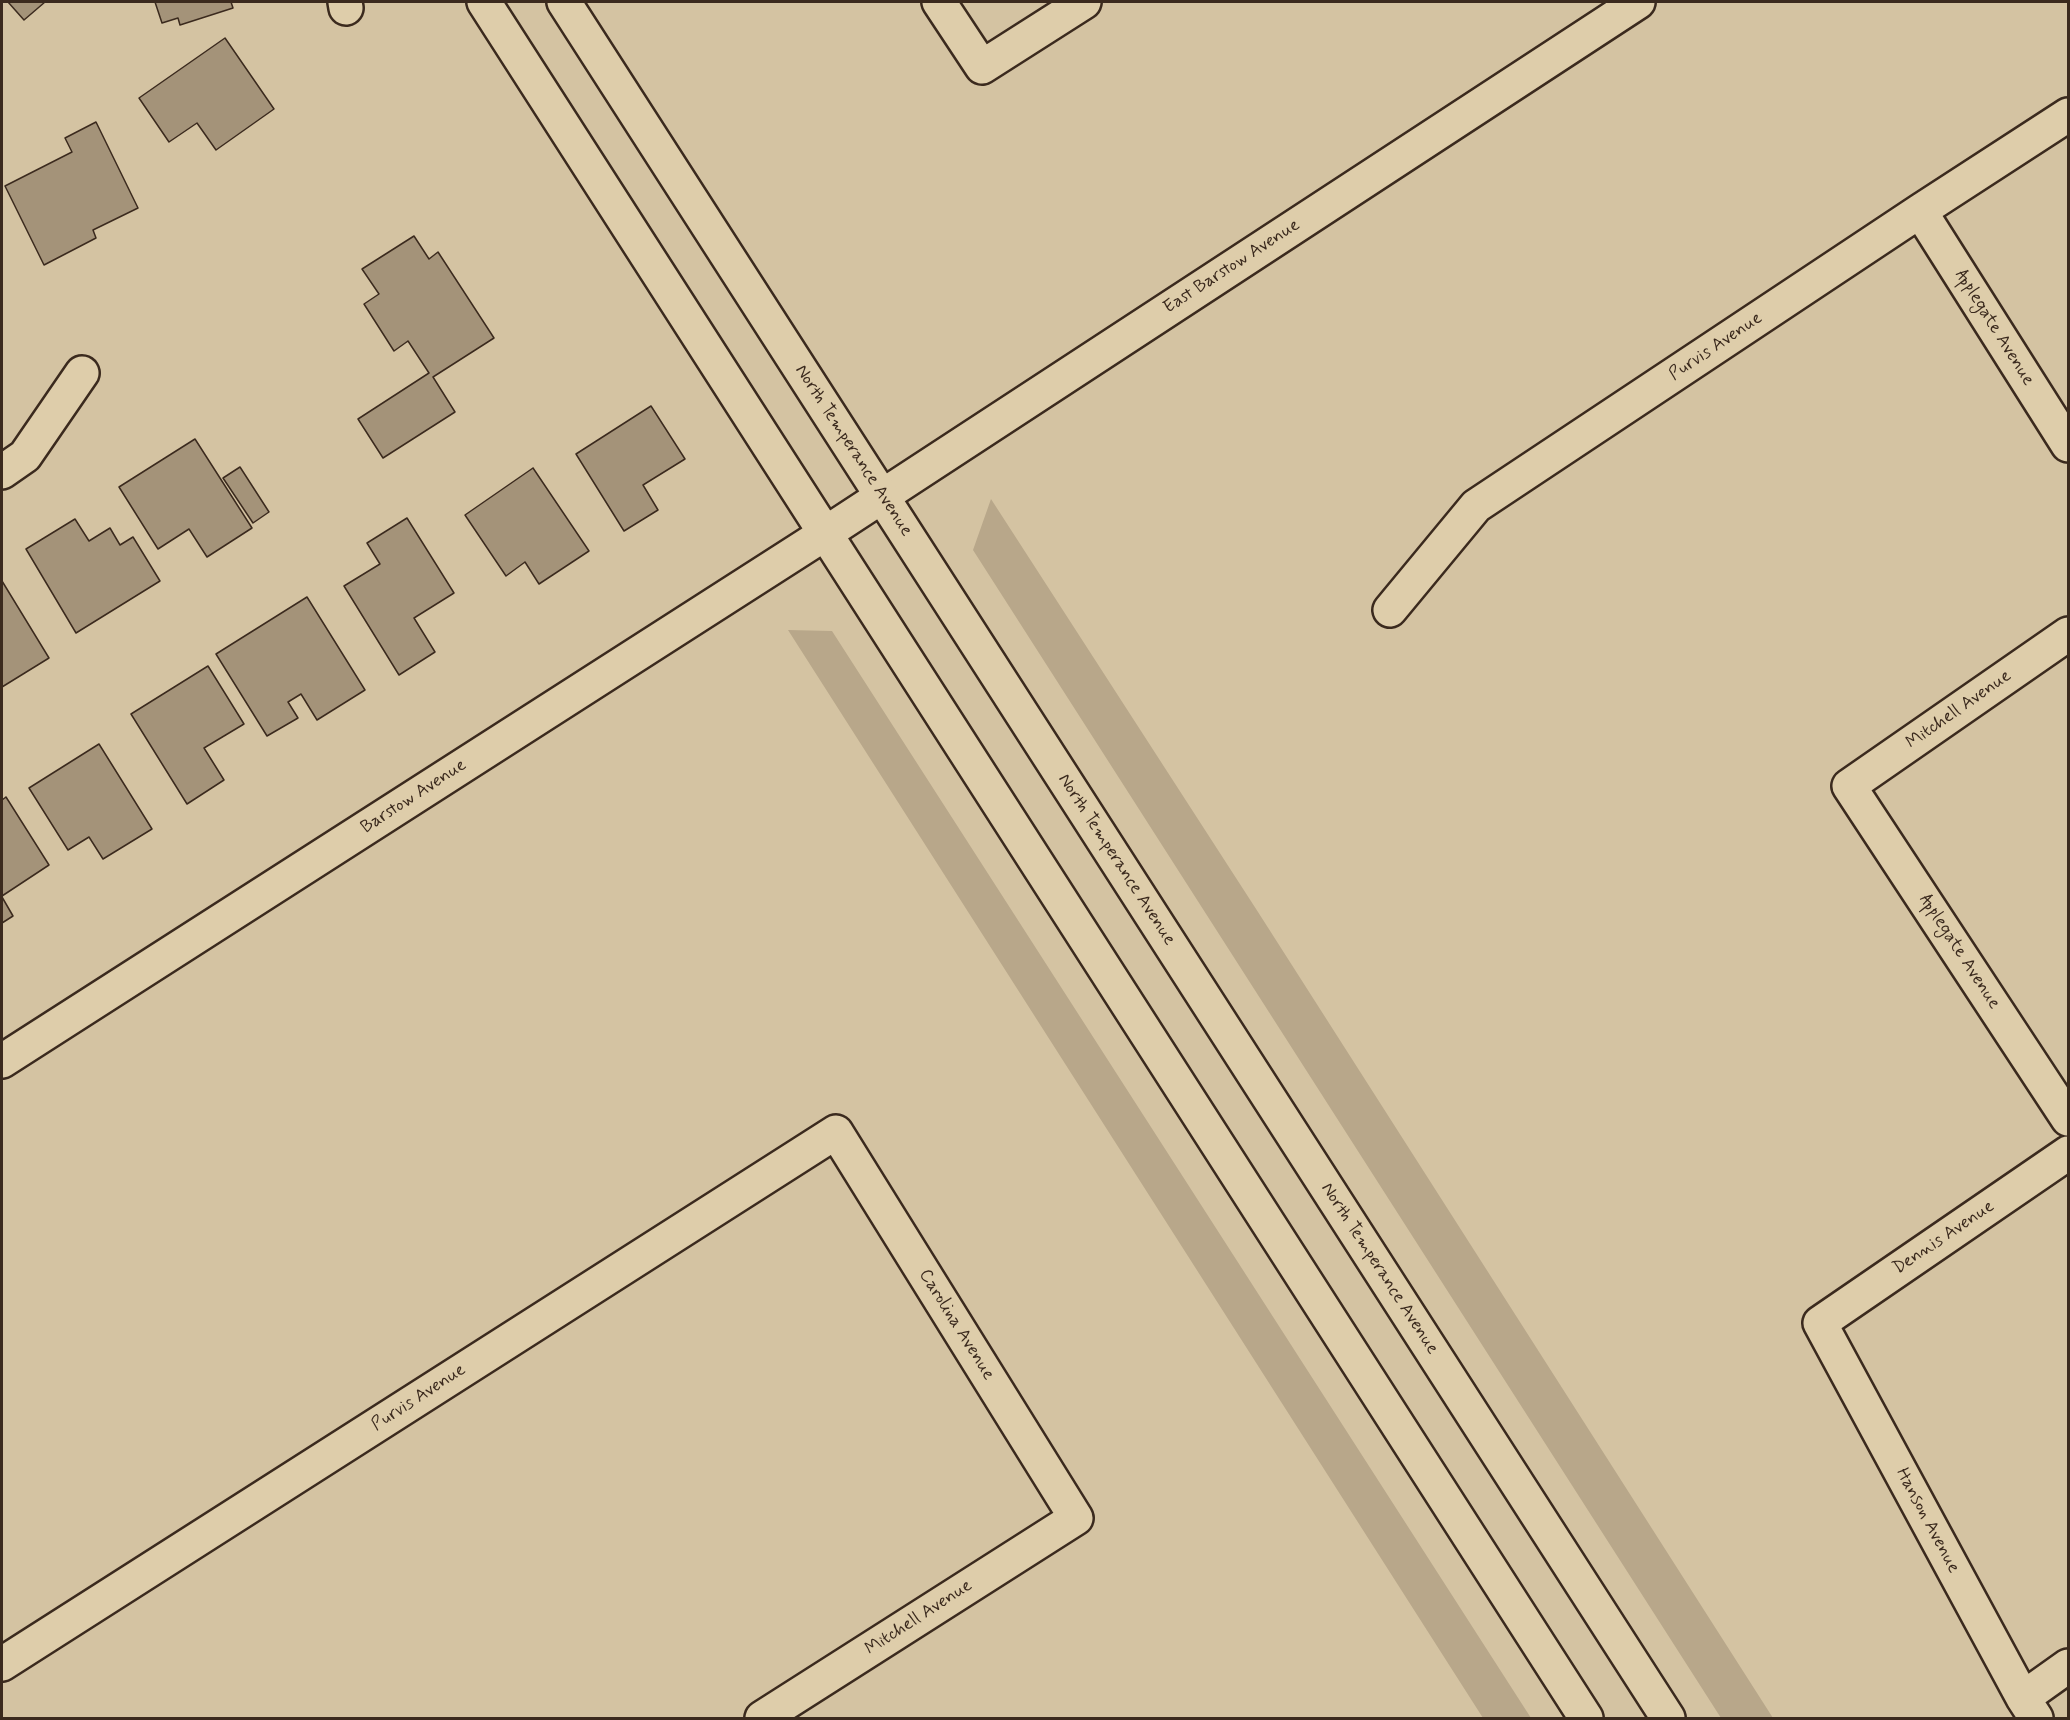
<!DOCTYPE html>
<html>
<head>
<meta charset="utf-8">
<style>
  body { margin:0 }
  #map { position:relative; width:2070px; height:1720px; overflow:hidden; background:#d4c3a2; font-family:Mynerve,sans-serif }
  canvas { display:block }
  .frame { position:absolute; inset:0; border:3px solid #3b2a1e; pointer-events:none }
</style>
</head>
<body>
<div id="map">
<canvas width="2070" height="1720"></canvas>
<div class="frame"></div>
</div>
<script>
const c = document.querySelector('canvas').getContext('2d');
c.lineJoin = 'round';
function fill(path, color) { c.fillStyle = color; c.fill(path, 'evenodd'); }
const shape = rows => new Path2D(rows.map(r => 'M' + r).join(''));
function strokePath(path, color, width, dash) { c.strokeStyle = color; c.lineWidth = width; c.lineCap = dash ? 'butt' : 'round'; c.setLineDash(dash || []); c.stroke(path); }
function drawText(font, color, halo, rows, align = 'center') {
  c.font = font + ' Mynerve,sans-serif'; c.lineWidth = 6; c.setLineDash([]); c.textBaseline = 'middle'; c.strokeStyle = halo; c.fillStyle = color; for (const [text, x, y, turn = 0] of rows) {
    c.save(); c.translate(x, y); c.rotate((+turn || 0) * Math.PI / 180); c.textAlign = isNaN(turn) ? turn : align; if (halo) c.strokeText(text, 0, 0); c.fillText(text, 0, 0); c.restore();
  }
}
fill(shape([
  [991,499,1258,912,1773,1718,1721,1718,973,550],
  [788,630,832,631,1531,1718,1483,1718]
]), '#b8a78a');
const building = shape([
  [8,2,45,2,24,20,8,2],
  [155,2,231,2,233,8,180,25,178,18,162,23,155,2],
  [225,38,274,109,216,150,197,123,169,142,139,98,225,38],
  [96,122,138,208,93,230,96,238,44,265,5,186,72,152,65,138,96,122],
  [414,236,429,259,438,252,494,338,433,377,455,412,383,458,358,419,429,373,408,341,394,351,364,304,379,294,362,269,414,236],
  [651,406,685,459,643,485,658,510,624,531,576,454,651,406],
  [195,439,252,528,207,557,189,529,158,549,119,487,195,439],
  [240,467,269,512,253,523,223,478,240,467],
  [533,468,589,551,539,584,525,562,506,576,465,515,533,468],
  [407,518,454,593,414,618,435,652,399,675,344,586,380,564,367,543,407,518],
  [75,519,89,541,110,528,120,545,133,537,160,581,76,633,26,549,75,519],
  [2,581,49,658,2,687,2,581],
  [307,597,365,690,317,720,301,694,288,702,298,718,267,736,216,654,307,597],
  [208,666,244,724,204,748,224,780,187,804,131,714,208,666],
  [99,744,152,829,103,859,89,837,68,850,29,788,99,744],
  [6,797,49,865,2,896,2,800,6,797],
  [2,897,13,916,2,923,2,897]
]);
fill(building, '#a49379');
strokePath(building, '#3b2a1e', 1.5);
const minor = shape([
  [345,2,346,8],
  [939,2,982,67,1084,2],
  [1920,211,2068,445],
  [2,472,25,456,82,373],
  [1390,610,1476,506,1920,211,2068,115],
  [2068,634,1849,786,2068,1119],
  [2,1664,836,1132,1076,1518,762,1718],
  [2023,1698,2068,1666],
  [2036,1718,2023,1698,1820,1323,2068,1153]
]);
const tertiary = shape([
  [2,1061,826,533,1638,2]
]);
const primary = shape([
  [484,2,1586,1718],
  [564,2,1668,1718]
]);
strokePath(minor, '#3b2a1e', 38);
strokePath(tertiary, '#3b2a1e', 38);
strokePath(primary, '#3b2a1e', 38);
strokePath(minor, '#decdaa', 33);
strokePath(tertiary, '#decdaa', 33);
strokePath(primary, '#decdaa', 33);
drawText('18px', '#3b2a1e', '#decdaa', [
  ["East Barstow Avenue",1232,267,-33],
  ["Applegate Avenue",1994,328,58],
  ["Purvis Avenue",1716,347,-34],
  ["North Temperance Avenue",853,451,57],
  ["Mitchell Avenue",1959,710,-35],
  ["Barstow Avenue",414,797,-33],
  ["North Temperance Avenue",1116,860,57],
  ["Applegate Avenue",1959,952,57],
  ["Dennis Avenue",1944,1238,-34],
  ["North Temperance Avenue",1379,1269,57],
  ["Carolina Avenue",956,1325,58],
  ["Purvis Avenue",419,1398,-33],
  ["Hanson Avenue",1927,1521,62],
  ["Mitchell Avenue",919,1618,-33]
]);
</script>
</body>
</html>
